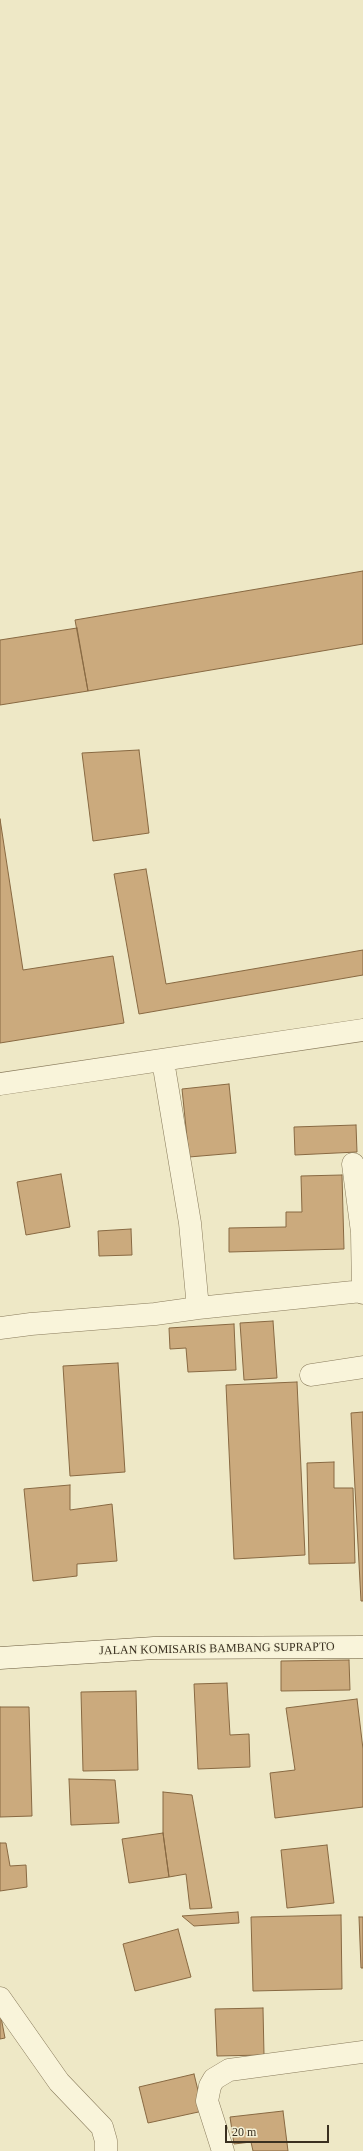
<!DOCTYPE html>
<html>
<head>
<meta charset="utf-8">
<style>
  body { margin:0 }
  #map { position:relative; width:363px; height:2151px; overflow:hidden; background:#eee8c6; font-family:"Times New Roman",serif }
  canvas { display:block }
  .scale { position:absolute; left:225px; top:2125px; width:104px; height:18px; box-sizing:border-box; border:2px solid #3a3020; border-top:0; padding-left:5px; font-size:12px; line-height:14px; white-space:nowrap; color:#3a3020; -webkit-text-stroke:3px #f5f1d6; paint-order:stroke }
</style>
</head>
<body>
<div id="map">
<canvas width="363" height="2151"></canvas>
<div class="scale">20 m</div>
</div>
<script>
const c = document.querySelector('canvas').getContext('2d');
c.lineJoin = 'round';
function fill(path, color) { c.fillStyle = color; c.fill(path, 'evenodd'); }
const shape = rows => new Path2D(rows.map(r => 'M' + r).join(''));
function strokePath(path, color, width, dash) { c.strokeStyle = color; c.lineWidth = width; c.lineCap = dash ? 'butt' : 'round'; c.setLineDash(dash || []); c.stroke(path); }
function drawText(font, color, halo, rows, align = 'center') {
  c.font = font + ' "Times New Roman",serif'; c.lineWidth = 3; c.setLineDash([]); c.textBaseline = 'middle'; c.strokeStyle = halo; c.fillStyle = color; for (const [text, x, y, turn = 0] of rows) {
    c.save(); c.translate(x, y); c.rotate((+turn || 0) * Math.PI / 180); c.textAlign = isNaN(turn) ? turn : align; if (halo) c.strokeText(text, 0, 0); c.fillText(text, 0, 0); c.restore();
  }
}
const building = shape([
  [363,571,363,644,88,691,75,620,363,571],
  [77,628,88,691,0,705,0,640,77,628],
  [139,750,149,833,93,841,82,753,139,750],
  [0,819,23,970,113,956,124,1023,0,1043,0,819],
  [146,869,166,984,363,950,363,975,139,1014,114,874,146,869],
  [229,1084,236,1153,189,1157,182,1089,229,1084],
  [356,1125,357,1152,295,1155,294,1127,356,1125],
  [61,1174,70,1227,26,1235,17,1182,61,1174],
  [342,1175,344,1249,229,1252,229,1228,286,1227,286,1212,302,1212,301,1176,342,1175],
  [131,1229,132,1255,99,1256,98,1231,131,1229],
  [273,1321,277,1378,244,1380,240,1323,273,1321],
  [234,1324,236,1370,188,1372,186,1348,170,1349,169,1328,234,1324],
  [118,1363,125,1472,70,1476,63,1366,118,1363],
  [297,1382,305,1555,234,1559,226,1385,297,1382],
  [363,1412,363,1601,361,1601,351,1413,363,1412],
  [334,1462,334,1488,353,1488,355,1563,309,1564,307,1463,334,1462],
  [70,1485,70,1510,112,1504,117,1561,77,1564,77,1576,33,1581,24,1489,70,1485],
  [349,1660,350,1690,281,1691,281,1661,349,1660],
  [227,1683,230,1735,249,1734,250,1767,198,1769,194,1684,227,1683],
  [136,1691,138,1770,83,1771,81,1692,136,1691],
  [357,1699,363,1749,363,1807,275,1818,270,1773,295,1770,286,1708,357,1699],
  [0,1707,29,1707,32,1816,0,1817,0,1707],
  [69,1779,115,1780,119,1823,71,1825,69,1779],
  [163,1792,192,1795,212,1908,190,1909,186,1874,169,1877,163,1833,163,1792],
  [163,1833,169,1877,129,1883,122,1839,163,1833],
  [0,1843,6,1843,10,1866,26,1865,27,1887,0,1891,0,1843],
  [327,1845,334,1903,287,1908,281,1850,327,1845],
  [238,1912,239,1923,194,1926,182,1916,238,1912],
  [341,1915,342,1989,253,1991,251,1917,341,1915],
  [359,1917,363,1917,363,1968,361,1968,359,1917],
  [178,1929,191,1977,135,1991,123,1944,178,1929],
  [263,2008,264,2055,217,2056,215,2009,263,2008],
  [0,2012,5,2038,0,2039,0,2012],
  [194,2074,203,2111,148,2123,139,2087,194,2074],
  [283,2111,288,2151,253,2151,251,2142,234,2144,230,2117,283,2111]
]);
fill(building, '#cbaa7d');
strokePath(building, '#886942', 1);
const minor = shape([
  [163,1061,190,1223,198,1308],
  [0,1084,363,1030],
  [353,1164,362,1232,363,1293],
  [0,1328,31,1324,155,1314,198,1308,363,1291],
  [311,1375,363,1367],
  [0,1998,59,2082,102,2127,106,2141,106,2151],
  [223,2151,207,2101,210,2086,214,2079,229,2070,363,2052]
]);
const secondary = shape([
  [0,1658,154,1648,363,1647]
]);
strokePath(minor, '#897b5c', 23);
strokePath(secondary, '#6b5c3f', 23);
strokePath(minor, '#f9f4da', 22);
strokePath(secondary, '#f9f4da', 22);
drawText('12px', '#3a3020', '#f5f1d6', [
  ["JALAN KOMISARIS BAMBANG SUPRAPTO",217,1649,-1]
]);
</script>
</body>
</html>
